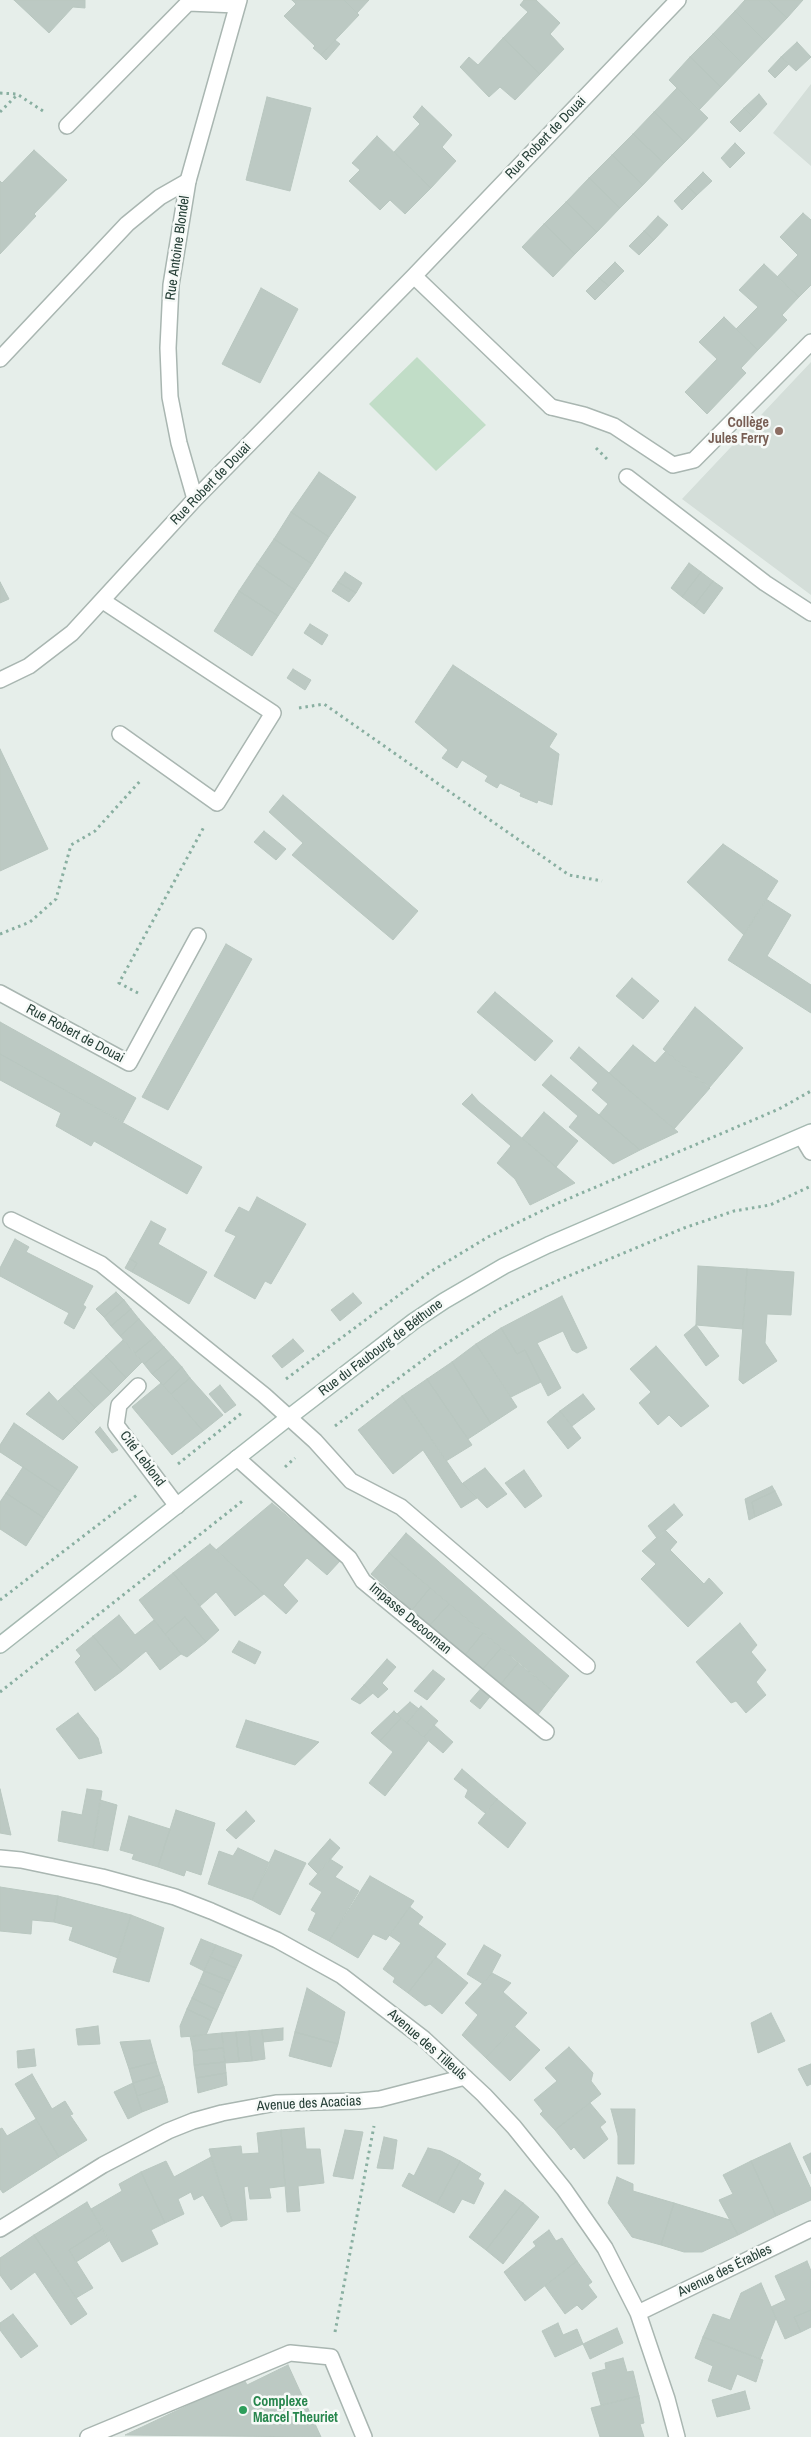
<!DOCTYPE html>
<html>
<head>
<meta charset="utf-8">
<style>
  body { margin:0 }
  canvas { display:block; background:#e6eeea }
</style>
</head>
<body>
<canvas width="811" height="2437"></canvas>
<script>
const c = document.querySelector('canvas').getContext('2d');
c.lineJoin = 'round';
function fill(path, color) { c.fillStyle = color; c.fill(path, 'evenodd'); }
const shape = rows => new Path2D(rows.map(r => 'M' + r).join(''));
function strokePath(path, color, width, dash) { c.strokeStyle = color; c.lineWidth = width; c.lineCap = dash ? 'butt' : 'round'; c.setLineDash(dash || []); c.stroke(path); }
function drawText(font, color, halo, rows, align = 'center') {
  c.font = font + ' "Archivo Narrow",sans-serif'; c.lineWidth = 5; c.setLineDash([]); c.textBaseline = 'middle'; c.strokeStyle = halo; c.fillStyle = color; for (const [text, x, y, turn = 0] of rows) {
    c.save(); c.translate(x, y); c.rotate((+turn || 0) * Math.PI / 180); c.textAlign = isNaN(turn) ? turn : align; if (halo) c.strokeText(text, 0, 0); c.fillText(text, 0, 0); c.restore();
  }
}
fill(shape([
  [811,84,811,166,773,133],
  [811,362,811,595,682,499]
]), '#d4ded9');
fill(shape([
  [417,357,486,425,436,471,369,404]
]), '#c1ddc7');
const building = shape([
  [14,0,85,0,85,8,73,7,49,33,14,0],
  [292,0,344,0,359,15,321,55,313,48,315,46,284,16,296,4,292,0],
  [344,0,369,0,357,13,344,0],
  [524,0,536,0,560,23,550,34,564,49,540,74,503,38,528,12,520,5,524,0],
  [745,0,768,0,787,18,765,41,735,11,745,0],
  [768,0,803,0,787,18,768,0],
  [735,11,765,41,743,64,713,34,735,11],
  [713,34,743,64,721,87,690,57,713,34],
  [503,38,540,74,515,100,500,87,489,97,460,67,469,57,478,65,503,38],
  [335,40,340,44,326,60,321,55,335,40],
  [797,42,811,57,796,71,781,57,797,42],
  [690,57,721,87,699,110,669,80,690,57],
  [781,57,789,64,775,78,768,71,781,57],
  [677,88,708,118,685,142,654,112,677,88],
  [759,94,767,104,754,118,744,108,759,94],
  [267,97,311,108,290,191,246,180,267,97],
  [422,106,452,135,442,147,456,161,431,188,394,152,420,124,413,117,422,106],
  [744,108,754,118,740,132,730,122,744,108],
  [654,112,685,142,664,163,633,134,654,112],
  [633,134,664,163,643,185,612,155,633,134],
  [377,136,431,188,405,214,390,200,380,210,349,181,360,170,352,163,377,136],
  [735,143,745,153,730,168,721,158,735,143],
  [34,150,67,180,34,214,36,216,0,254,0,181,2,183,34,150],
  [612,155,643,185,620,208,589,178,612,155],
  [703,172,712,181,697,195,688,187,703,172],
  [589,178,620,208,597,232,566,202,589,178],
  [688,187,697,195,682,210,674,201,688,187],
  [566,202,597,232,575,254,544,224,566,202],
  [803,213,811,220,811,285,799,297,777,277,798,255,780,237,803,213],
  [658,216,668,225,654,240,644,231,658,216],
  [544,224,575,254,553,277,522,247,544,224],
  [644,231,654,240,639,255,629,246,644,231],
  [615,262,624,271,609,286,599,278,615,262],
  [764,264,799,297,782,315,787,320,758,350,736,329,758,307,739,290,764,264],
  [599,278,609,286,595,300,586,291,599,278],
  [261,288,298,309,260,383,222,364,261,288],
  [724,317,758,350,741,368,746,373,707,414,685,392,717,359,699,342,724,317],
  [319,472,356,497,329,537,291,512,319,472],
  [291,512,329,537,312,564,274,539,291,512],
  [274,539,312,564,295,590,257,564,274,539],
  [689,563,701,572,682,597,671,588,689,563],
  [257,564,295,590,278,616,239,591,257,564],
  [345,572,362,583,356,593,338,582,345,572],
  [701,572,713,581,694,606,682,597,701,572],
  [713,581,723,588,704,614,694,606,713,581],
  [0,582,9,599,0,603,0,582],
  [338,582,356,593,349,602,332,591,338,582],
  [239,591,278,616,252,656,214,631,239,591],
  [310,624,328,635,322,645,304,633,310,624],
  [453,665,557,734,549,747,559,754,552,805,538,800,537,803,520,796,521,793,500,783,497,788,485,781,488,776,462,760,457,768,442,758,448,750,415,722,453,665],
  [293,669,311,680,305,690,287,678,293,669],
  [0,749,48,849,0,871,0,749],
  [283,795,418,911,393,940,292,855,303,843,269,812,283,795],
  [264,831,286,849,276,860,254,842,264,831],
  [723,844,778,881,744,935,687,882,723,844],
  [766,899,791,915,767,956,811,985,811,1013,728,960,766,899],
  [226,944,252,959,168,1110,142,1097,226,944],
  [632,978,659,1001,643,1019,616,996,632,978],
  [495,992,553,1041,535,1061,477,1012,495,992],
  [695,1007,743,1048,709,1088,663,1049,695,1007],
  [0,1022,136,1098,123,1122,0,1054,0,1022],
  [633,1045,655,1063,666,1051,710,1088,674,1129,609,1073,633,1045],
  [579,1047,609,1073,678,1132,640,1150,599,1115,608,1104,592,1090,598,1083,570,1058,579,1047],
  [0,1054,202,1167,187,1194,94,1141,91,1146,56,1126,61,1113,0,1080,0,1054],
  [551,1075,599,1115,640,1150,613,1164,569,1127,578,1116,542,1085,551,1075],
  [472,1094,479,1102,575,1183,530,1205,515,1179,497,1163,511,1146,462,1104,472,1094],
  [544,1112,578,1141,556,1167,522,1138,544,1112],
  [257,1197,306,1224,271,1284,265,1281,255,1299,214,1276,236,1236,225,1231,239,1207,249,1212,257,1197],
  [151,1221,166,1229,158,1244,207,1272,189,1304,132,1272,137,1263,130,1259,151,1221],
  [15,1239,29,1247,26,1252,93,1286,83,1305,86,1307,74,1329,64,1323,69,1313,0,1276,0,1268,15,1239],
  [130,1259,137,1263,132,1272,125,1268,130,1259],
  [698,1266,747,1269,743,1329,696,1325,698,1266],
  [747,1269,794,1272,791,1315,767,1314,765,1343,777,1361,743,1384,739,1380,747,1269],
  [116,1292,124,1300,104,1317,96,1309,116,1292],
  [353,1293,362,1303,340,1321,331,1310,353,1293],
  [562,1296,587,1348,577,1353,572,1350,563,1331,537,1343,561,1388,548,1396,525,1350,517,1354,501,1328,562,1296],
  [124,1300,131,1309,111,1326,104,1317,124,1300],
  [131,1309,139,1319,120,1336,111,1326,131,1309],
  [139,1319,155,1337,135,1353,120,1336,139,1319],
  [696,1325,719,1356,706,1366,684,1335,696,1325],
  [501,1328,517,1354,525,1350,541,1382,511,1397,476,1344,501,1328],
  [155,1337,164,1347,144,1364,135,1353,155,1337],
  [293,1339,304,1351,282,1368,272,1356,293,1339],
  [123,1340,142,1362,126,1378,106,1356,123,1340],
  [476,1344,517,1407,491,1424,452,1362,476,1344],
  [656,1346,709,1406,681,1427,669,1415,658,1425,639,1403,651,1392,630,1369,656,1346],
  [164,1347,173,1357,152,1374,144,1364,164,1347],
  [106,1356,126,1378,111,1393,90,1371,106,1356],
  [173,1357,182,1367,163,1385,152,1374,173,1357],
  [452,1362,491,1424,468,1439,427,1379,452,1362],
  [182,1367,190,1378,171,1394,163,1385,182,1367],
  [90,1371,111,1393,95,1408,74,1386,90,1371],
  [190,1378,223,1415,203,1431,171,1394,190,1378],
  [427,1379,472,1445,446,1461,402,1396,427,1379],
  [161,1383,203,1431,172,1455,132,1407,161,1383],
  [220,1385,236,1405,225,1413,209,1394,220,1385],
  [74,1386,95,1408,79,1424,58,1401,74,1386],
  [49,1392,79,1424,63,1440,26,1414,49,1392],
  [583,1394,595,1409,572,1426,560,1411,583,1394],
  [402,1396,461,1482,477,1498,461,1508,423,1450,393,1474,358,1430,402,1396],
  [560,1411,581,1438,568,1449,547,1422,560,1411],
  [14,1423,78,1467,61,1492,0,1452,0,1445,14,1423],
  [100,1427,118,1450,112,1453,95,1432,100,1427],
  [23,1467,61,1492,44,1518,6,1493,23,1467],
  [485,1468,507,1494,487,1508,463,1483,485,1468],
  [524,1470,542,1496,525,1508,505,1483,524,1470],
  [772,1486,775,1491,752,1502,755,1517,749,1520,745,1499,772,1486],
  [775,1491,782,1505,755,1517,752,1502,775,1491],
  [6,1493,44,1518,26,1546,0,1529,0,1502,6,1493],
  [272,1503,340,1561,327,1575,307,1558,283,1585,298,1601,286,1614,216,1550,272,1503],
  [674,1504,683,1515,657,1538,648,1526,674,1504],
  [665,1530,677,1542,670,1550,704,1584,709,1578,723,1593,688,1627,641,1579,656,1564,642,1551,665,1530],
  [406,1533,569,1676,555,1693,389,1553,406,1533],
  [210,1544,264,1594,235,1616,216,1592,200,1606,173,1573,210,1544],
  [389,1553,430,1588,412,1610,371,1574,389,1553],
  [173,1573,219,1630,206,1642,185,1617,165,1634,139,1600,173,1573],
  [430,1588,449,1604,430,1625,412,1610,430,1588],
  [449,1604,483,1633,465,1655,430,1625,449,1604],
  [119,1615,135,1635,154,1620,181,1654,160,1670,146,1651,122,1671,93,1636,119,1615],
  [185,1617,206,1642,187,1657,181,1654,165,1634,185,1617],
  [740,1623,757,1645,751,1652,766,1670,756,1682,766,1695,746,1713,736,1701,731,1703,696,1662,740,1623],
  [483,1633,501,1648,482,1670,465,1655,483,1633],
  [93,1636,122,1671,95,1691,75,1662,81,1656,76,1650,93,1636],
  [239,1641,261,1652,255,1664,232,1652,239,1641],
  [501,1648,518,1663,500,1685,482,1670,501,1648],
  [387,1659,396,1667,382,1683,388,1689,378,1698,364,1685,387,1659],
  [518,1663,555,1693,537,1716,500,1685,518,1663],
  [433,1670,445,1679,427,1700,414,1691,433,1670],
  [364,1685,373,1693,360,1704,351,1699,364,1685],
  [484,1685,493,1693,480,1709,470,1701,484,1685],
  [410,1702,419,1709,407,1723,397,1714,410,1702],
  [421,1706,438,1721,424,1737,407,1723,421,1706],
  [394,1711,401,1718,380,1741,371,1733,394,1711],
  [78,1713,98,1738,102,1753,79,1759,56,1729,78,1713],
  [401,1718,428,1741,385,1796,369,1783,393,1752,380,1741,401,1718],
  [246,1720,319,1742,295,1765,236,1747,246,1720],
  [434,1725,453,1742,443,1753,424,1737,434,1725],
  [462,1769,497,1799,485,1813,465,1797,468,1790,454,1779,462,1769],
  [0,1789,11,1835,0,1833,0,1789],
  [87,1789,102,1791,93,1848,58,1841,62,1811,82,1815,87,1789],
  [497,1799,526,1823,508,1848,478,1823,497,1799],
  [100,1800,117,1805,108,1851,93,1848,100,1800],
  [176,1810,215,1823,201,1875,186,1870,184,1876,158,1867,176,1810],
  [246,1811,255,1821,236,1839,226,1830,246,1811],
  [129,1816,170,1829,158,1867,132,1859,134,1854,120,1850,129,1816],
  [330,1839,340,1848,318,1874,308,1864,330,1839],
  [238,1848,270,1863,252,1900,208,1884,219,1851,233,1856,238,1848],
  [275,1850,306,1863,280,1915,252,1900,275,1850],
  [330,1859,343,1867,335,1877,359,1891,329,1941,308,1930,316,1913,311,1910,322,1892,309,1884,330,1859],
  [370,1876,414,1901,386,1940,373,1934,358,1958,329,1941,370,1876],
  [0,1887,58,1896,54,1922,32,1920,31,1934,0,1931,0,1887],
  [58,1896,131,1915,118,1958,69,1940,73,1927,54,1922,58,1896],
  [410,1907,423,1917,418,1924,446,1944,408,1993,393,1982,395,1978,383,1969,401,1943,389,1935,410,1907],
  [131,1915,164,1928,149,1982,113,1972,131,1915],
  [201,1939,216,1945,204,1971,190,1964,201,1939],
  [216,1945,242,1955,236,1968,210,1957,216,1945],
  [484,1945,501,1955,491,1974,483,1984,467,1974,484,1945],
  [210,1957,236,1968,230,1981,204,1971,210,1957],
  [436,1957,468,1983,442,2014,430,2004,425,2006,408,1993,436,1957],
  [204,1971,230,1981,224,1994,199,1983,204,1971],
  [492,1973,511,1983,503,1992,527,2013,486,2058,462,2035,478,2015,465,2003,492,1973],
  [199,1983,224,1994,217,2010,192,1998,199,1983],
  [307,1988,345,2012,338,2044,295,2032,307,1988],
  [192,1998,217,2010,212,2021,187,2009,192,1998],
  [187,2009,212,2021,206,2035,181,2037,180,2026,187,2009],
  [771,2013,785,2041,758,2053,751,2023,771,2013],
  [98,2026,100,2044,78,2045,76,2029,98,2026],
  [515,2027,540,2050,510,2081,486,2058,515,2027],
  [283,2028,283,2040,263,2042,262,2030,283,2028],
  [262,2030,265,2059,252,2061,249,2031,262,2030],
  [249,2031,252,2061,239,2062,236,2032,249,2031],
  [236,2032,239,2062,225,2063,222,2033,236,2032],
  [295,2032,338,2044,331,2067,289,2056,295,2032],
  [222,2033,223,2048,193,2051,190,2036,222,2033],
  [150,2040,156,2062,129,2069,120,2042,150,2040],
  [569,2047,593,2073,591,2081,601,2094,555,2130,540,2114,543,2111,534,2100,557,2081,545,2068,569,2047],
  [223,2048,225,2062,194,2065,193,2051,223,2048],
  [34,2049,36,2066,18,2068,17,2051,34,2049],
  [156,2062,160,2075,133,2083,129,2069,156,2062],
  [225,2062,226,2073,196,2078,194,2065,225,2062],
  [811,2064,811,2084,807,2086,798,2069,811,2064],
  [226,2073,227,2085,198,2093,196,2078,226,2073],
  [32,2074,52,2109,65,2101,73,2114,70,2115,87,2140,59,2157,15,2084,32,2074],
  [160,2075,164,2087,137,2096,133,2083,160,2075],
  [133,2083,142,2112,128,2119,114,2092,133,2083],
  [164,2087,168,2102,142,2112,137,2096,164,2087],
  [590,2103,606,2122,600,2127,608,2139,584,2159,574,2147,571,2150,555,2130,590,2103],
  [611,2109,635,2109,634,2164,618,2164,618,2136,611,2109],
  [36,2119,59,2157,3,2193,0,2189,0,2129,2,2128,7,2136,36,2119],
  [304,2128,306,2149,320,2149,324,2183,298,2186,300,2211,287,2212,281,2130,304,2128],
  [281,2130,285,2186,269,2188,271,2198,250,2199,248,2186,244,2187,247,2220,232,2221,209,2149,241,2146,242,2154,259,2153,257,2133,281,2130],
  [345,2130,363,2132,353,2179,333,2176,345,2130],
  [384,2137,397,2140,393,2169,377,2168,384,2137],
  [790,2143,811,2189,811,2200,776,2216,751,2161,790,2143],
  [428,2148,441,2151,460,2161,437,2204,402,2186,409,2173,414,2176,428,2148],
  [811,2153,811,2174,803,2157,811,2153],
  [211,2157,232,2221,221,2227,203,2195,194,2200,191,2192,178,2199,184,2214,165,2223,141,2172,166,2161,174,2177,211,2157],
  [460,2161,481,2174,478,2179,484,2183,474,2204,462,2199,454,2213,437,2204,460,2161],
  [751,2161,776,2216,738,2235,719,2200,733,2194,723,2175,751,2161],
  [141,2172,165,2223,151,2230,158,2244,122,2262,91,2209,122,2191,119,2184,141,2172],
  [617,2177,633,2184,633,2191,674,2203,661,2245,632,2237,608,2203,617,2177],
  [505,2190,523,2203,486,2250,469,2237,505,2190],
  [87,2202,102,2229,69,2250,93,2288,76,2298,34,2235,87,2202],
  [523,2203,539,2217,503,2264,486,2250,523,2203],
  [674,2203,730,2220,738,2235,702,2252,684,2252,661,2245,674,2203],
  [102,2229,109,2241,76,2262,69,2250,102,2229],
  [549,2230,556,2241,562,2238,577,2261,525,2301,504,2272,536,2246,533,2242,549,2230],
  [34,2235,87,2314,71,2325,35,2272,11,2290,0,2275,0,2258,34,2235],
  [577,2261,592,2282,588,2285,597,2297,582,2310,577,2305,565,2314,545,2286,577,2261],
  [807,2261,811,2271,811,2310,794,2317,801,2332,785,2339,771,2307,786,2300,775,2276,807,2261],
  [761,2283,776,2318,760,2359,703,2337,713,2314,730,2320,741,2293,761,2283],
  [811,2310,811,2327,801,2332,794,2317,811,2310],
  [13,2314,38,2346,21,2358,0,2330,0,2323,13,2314],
  [558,2323,563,2335,577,2329,583,2344,555,2357,542,2331,558,2323],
  [617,2328,623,2343,590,2359,583,2344,617,2328],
  [703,2337,763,2360,756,2382,737,2374,731,2390,708,2381,713,2366,695,2358,703,2337],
  [623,2358,627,2372,633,2371,639,2396,601,2405,592,2373,606,2369,605,2363,623,2358],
  [288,2365,321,2437,125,2435,244,2379,247,2385,288,2365],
  [745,2391,750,2409,717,2417,712,2400,745,2391],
  [639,2396,644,2423,640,2424,644,2437,600,2437,591,2408,639,2396]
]);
fill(building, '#bcc9c3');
strokePath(building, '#b9c7c0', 1);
const lane = shape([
  [67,126,188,3,237,5],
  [0,359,127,224,160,197,188,181],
  [551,407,584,415,614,426,673,465,694,460,811,342],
  [103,601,273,713,217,803,120,734],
  [11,1220,101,1264,264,1395,315,1441,351,1481,401,1507,587,1666],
  [138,1386,119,1405,116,1425,177,1506],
  [237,1458,349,1558,363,1581,546,1732],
  [88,2437,290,2353,331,2357,364,2437]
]);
const street = shape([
  [414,276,551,407],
  [627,477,765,583,811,613],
  [195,499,179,443,170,397,168,348,171,285,188,181,239,0],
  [0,680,29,666,72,633,195,499,414,276,678,0],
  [0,993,129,1063,198,936],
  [802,1137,811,1152],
  [0,1858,21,1860,102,1877,175,1897,211,1911,277,1940,342,1976,424,2039,484,2095,514,2127,564,2189,605,2248,638,2313,667,2399,677,2437],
  [0,2229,103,2165,168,2131,193,2121,222,2113,276,2103,360,2101,380,2099,465,2077],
  [638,2313,811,2229]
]);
const secondary = shape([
  [0,1645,288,1418,414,1321,444,1301,504,1266,548,1245,811,1132]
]);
strokePath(lane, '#a9b6b1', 18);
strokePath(street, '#a9b6b1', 18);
strokePath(secondary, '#a5b9b1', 18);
strokePath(shape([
  [0,93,17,94,46,113],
  [0,112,17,95],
  [596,448,609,461],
  [299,708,324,704,569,875,602,881],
  [0,934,30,922,56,899,71,845,95,831,141,780],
  [138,993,119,983,205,825],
  [286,1379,430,1272,488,1237,556,1204,779,1109,811,1091],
  [335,1426,435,1351,498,1310,523,1297,559,1280,684,1228,734,1211,770,1205,811,1186],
  [178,1464,243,1412],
  [285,1467,295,1458],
  [0,1600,137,1495],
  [0,1692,245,1499],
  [335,2332,374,2126]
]), '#89afa1', 3, [2.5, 4]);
strokePath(lane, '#fff', 15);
strokePath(street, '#fff', 15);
strokePath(secondary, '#fff', 15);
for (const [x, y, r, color] of [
  [779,431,5,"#8d6e63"],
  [243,2410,5,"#2e9e5b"]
]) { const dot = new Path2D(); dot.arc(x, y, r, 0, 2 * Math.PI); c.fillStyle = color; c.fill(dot); strokePath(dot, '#f7faf8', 2); }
drawText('14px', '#263f37', '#f7faf8', [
  ["Rue Robert de Douai",546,138,-46],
  ["Rue Antoine Blondel",178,248,-82],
  ["Rue Robert de Douai",211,484,-46],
  ["Rue Robert de Douai",75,1034,28],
  ["Rue du Faubourg de Béthune",381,1348,-37],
  ["Cité Leblond",142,1459,53],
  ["Impasse Decooman",410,1619,40],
  ["Avenue des Tilleuls",427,2045,41],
  ["Avenue des Acacias",309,2104,-3],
  ["Avenue des Érables",725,2271,-26]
]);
drawText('bold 14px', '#785e54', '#f7faf8', [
  ["Collège",769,423],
  ["Jules Ferry",769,439]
], 'right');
drawText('bold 14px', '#27864d', '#f7faf8', [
  ["Complexe",253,2402],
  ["Marcel Theuriet",253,2418]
], 'left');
</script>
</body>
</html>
